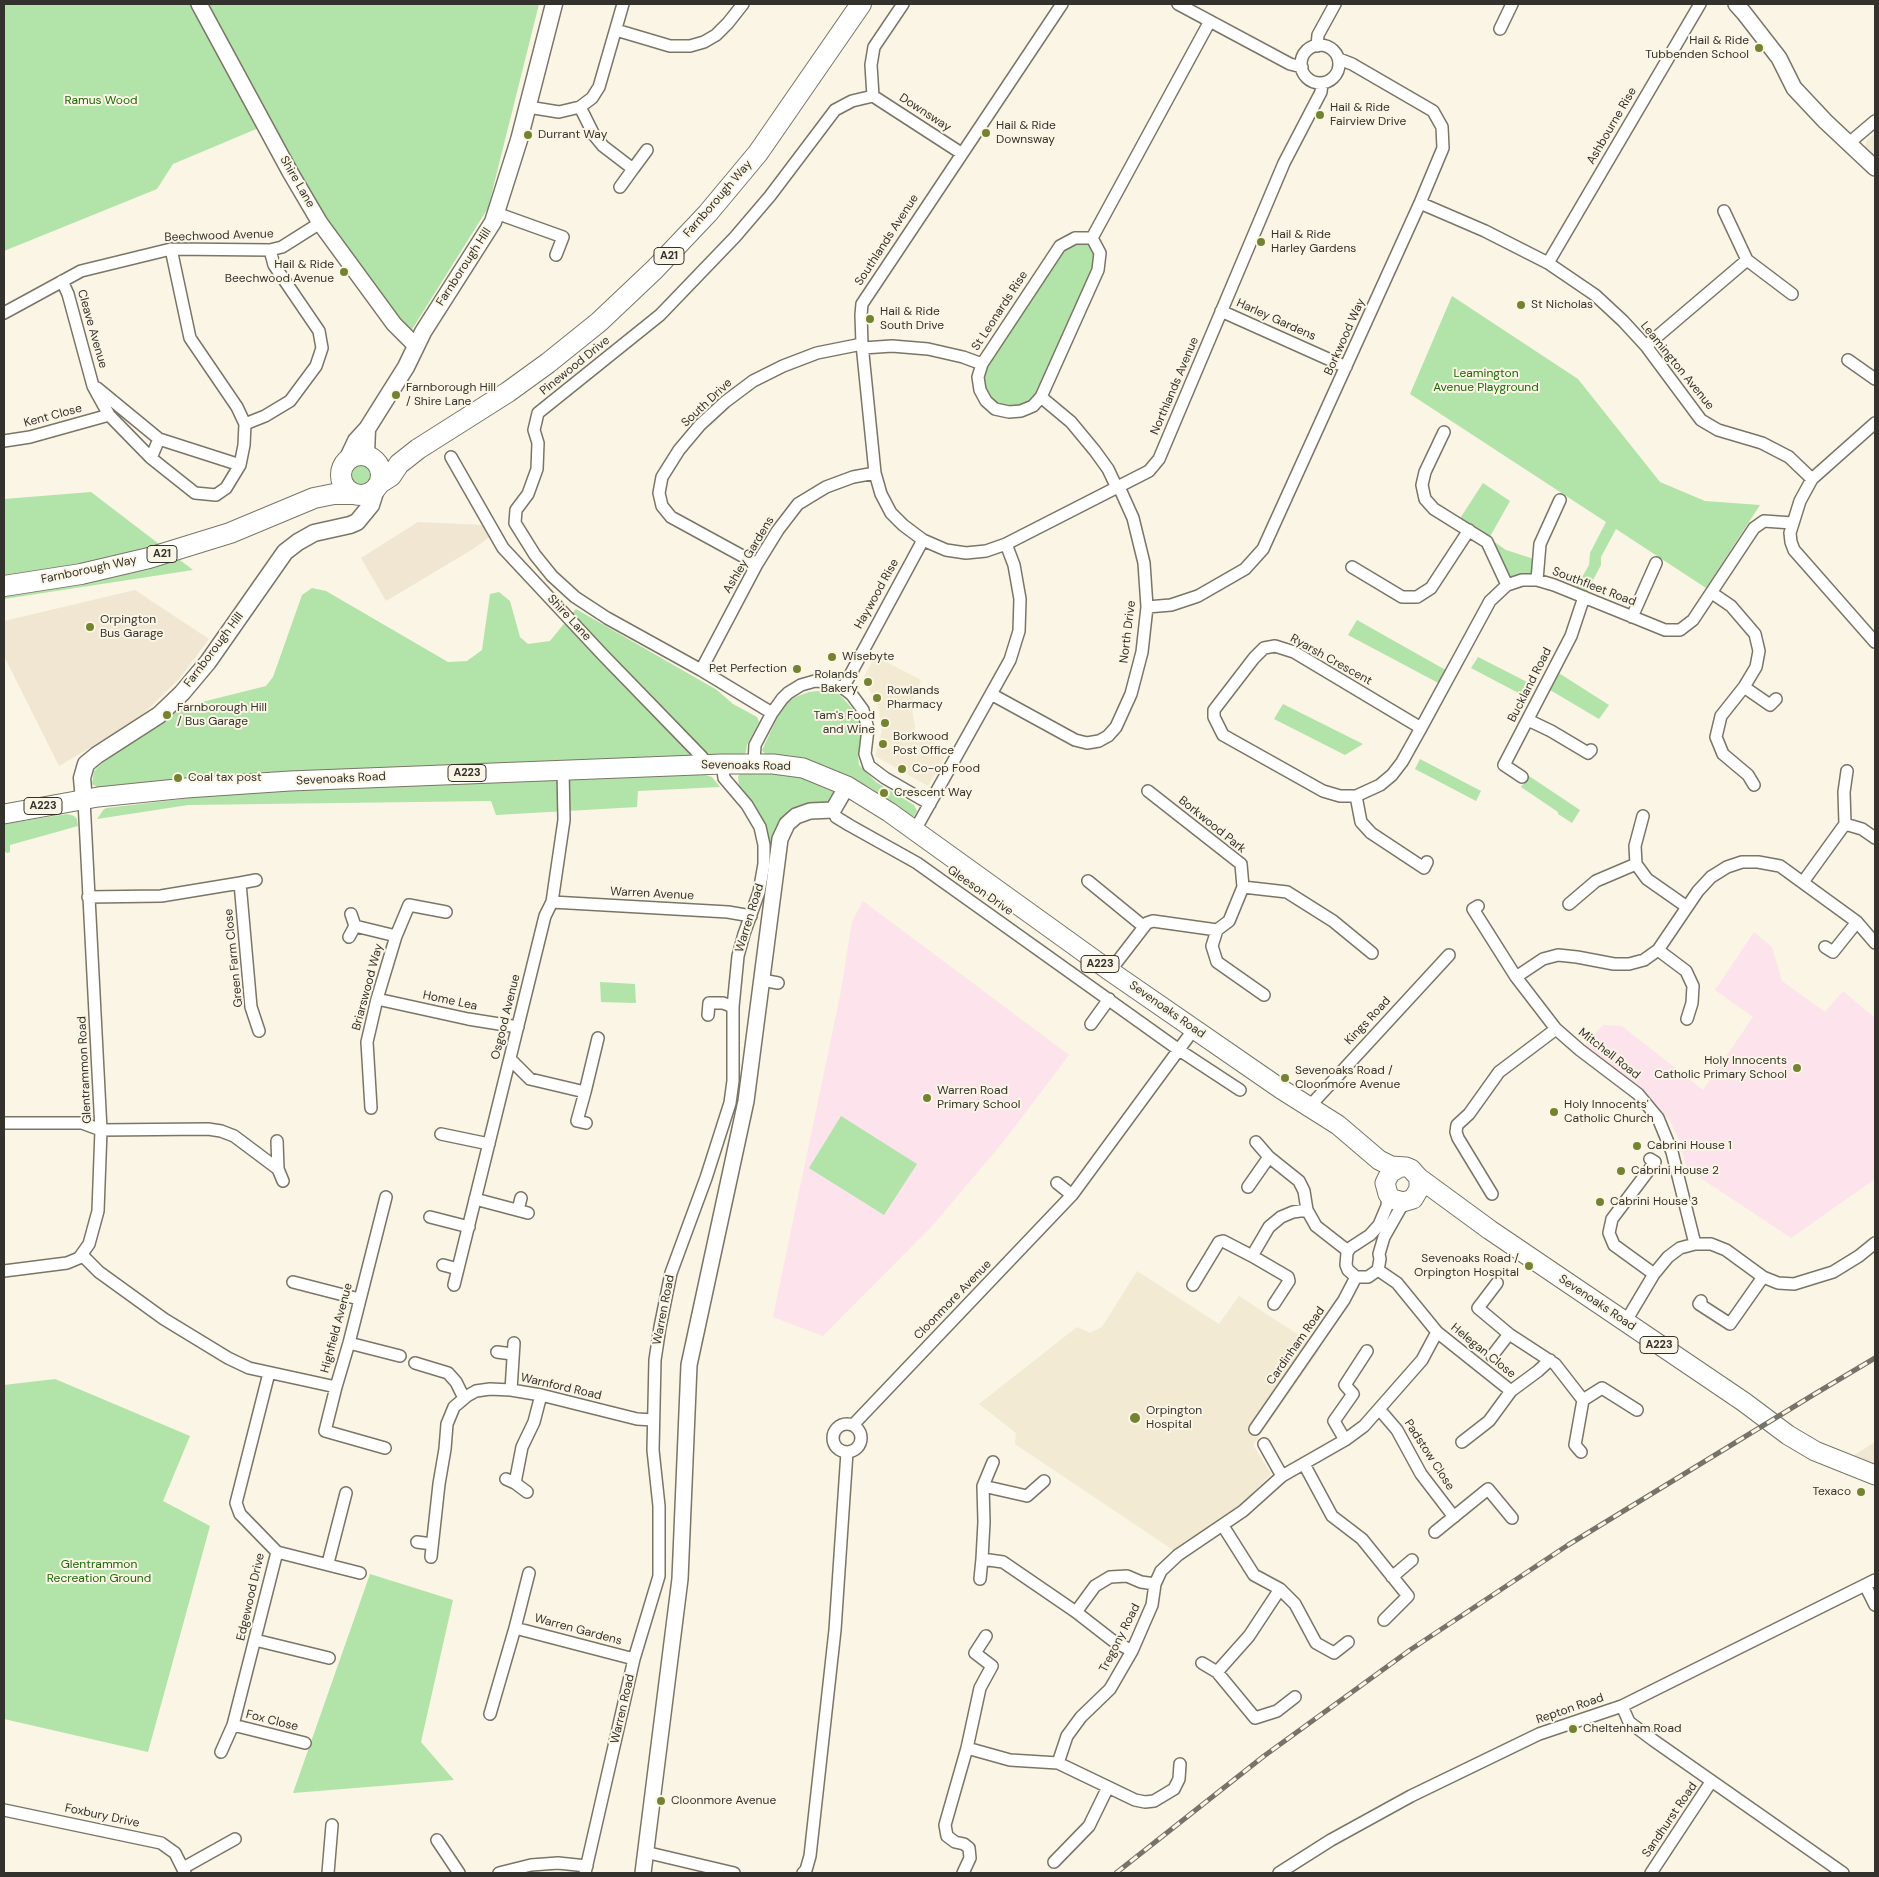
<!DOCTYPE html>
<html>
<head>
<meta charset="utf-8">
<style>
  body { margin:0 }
  #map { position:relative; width:1879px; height:1877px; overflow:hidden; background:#faf5e4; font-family:"DM Sans",sans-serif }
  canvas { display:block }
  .frame { position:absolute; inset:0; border:5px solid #34322c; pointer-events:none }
</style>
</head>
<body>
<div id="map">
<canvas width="1879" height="1877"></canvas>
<div class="frame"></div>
</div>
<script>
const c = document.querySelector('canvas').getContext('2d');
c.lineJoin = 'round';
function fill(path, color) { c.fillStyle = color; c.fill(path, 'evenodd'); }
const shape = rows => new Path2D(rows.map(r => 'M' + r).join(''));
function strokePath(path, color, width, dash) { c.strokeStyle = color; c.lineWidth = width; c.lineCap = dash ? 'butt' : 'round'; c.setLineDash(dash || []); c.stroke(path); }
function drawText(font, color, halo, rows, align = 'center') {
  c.font = font + ' "DM Sans",sans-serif'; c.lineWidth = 4; c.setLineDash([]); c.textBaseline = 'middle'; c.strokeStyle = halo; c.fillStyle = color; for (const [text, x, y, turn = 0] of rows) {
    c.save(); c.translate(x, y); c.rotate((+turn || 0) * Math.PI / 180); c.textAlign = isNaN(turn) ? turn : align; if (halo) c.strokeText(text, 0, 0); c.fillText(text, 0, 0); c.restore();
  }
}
fill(shape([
  [1875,133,1875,161,1864,150,1867,140],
  [875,656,921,680,911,703,916,733,948,751,928,786,875,756,882,730,878,706,863,679],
  [1137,1271,1219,1324,1239,1296,1320,1349,1253,1445,1271,1474,1238,1508,1173,1550,1015,1444,1016,1433,979,1404,1077,1327,1090,1333,1102,1327]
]), '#f2ead2');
fill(shape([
  [418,522,483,525,495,533,473,549,386,601,361,558],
  [135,590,209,639,180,678,137,720,59,766,4,656,4,621],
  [1875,1442,1875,1464,1853,1456]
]), '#f0e6d2');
fill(shape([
  [863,901,1069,1055,1004,1141,933,1225,823,1336,773,1317,840,996,852,922],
  [1754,932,1772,947,1782,981,1825,1012,1843,991,1875,1018,1875,1179,1791,1238,1687,1169,1679,1140,1670,1121,1650,1099,1584,1046,1603,1025,1622,1026,1703,1090,1753,1017,1715,990]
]), '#fce3ec');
fill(shape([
  [4,4,194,4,261,127,173,164,157,189,4,251],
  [205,4,539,4,488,208,411,331,373,286,326,220],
  [1076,242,1089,243,1095,253,1094,269,1038,394,1030,401,1021,406,1010,407,998,404,990,397,985,388,983,377,986,365,1063,249],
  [1452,296,1578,379,1660,482,1705,501,1760,505,1706,588,1616,529,1601,557,1601,565,1584,597,1573,593,1589,565,1590,553,1606,522,1410,394],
  '347 475a14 14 0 1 1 28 0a14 14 0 1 1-28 0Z',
  [1483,483,1510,501,1487,542,1457,523],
  [91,492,193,570,4,599,4,499],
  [1493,541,1506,550,1534,559,1530,576,1509,578],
  [312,588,326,591,448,662,467,661,482,650,490,594,499,592,510,601,520,637,528,644,550,641,576,609,717,690,733,704,757,717,759,722,747,745,745,757,167,780,97,787,92,784,94,771,101,764,168,718,178,708,266,686,273,677,302,595],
  [1357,620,1451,673,1444,686,1348,635],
  [1478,657,1533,685,1528,698,1471,668],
  [1554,670,1609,705,1599,719,1545,687],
  [826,690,840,695,858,715,862,731,858,755,859,765,876,782,914,805,917,811,914,816,910,816,871,788,822,766,767,757,762,750,783,706,793,698,809,692],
  [1283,704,1363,744,1345,755,1274,719],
  [1420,759,1481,791,1476,801,1415,769],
  [742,770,798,773,836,790,832,802,774,839,770,851,765,823,751,800,739,786,738,777],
  [702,774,712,777,720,787,638,791,637,807,496,815,491,801,188,805,97,819,104,809,107,808,214,795,380,786],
  [1529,776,1580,810,1572,823,1558,814,1558,812,1521,787],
  [67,814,74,816,77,819,78,826,10,845,10,852,7,853,4,851,4,824],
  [600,982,635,984,636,1003,601,1002],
  [841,1116,917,1164,884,1215,809,1168],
  [55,1379,190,1436,163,1501,210,1526,148,1752,4,1719,4,1385],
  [370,1574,453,1600,421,1742,454,1780,293,1793]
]), '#b2e3a9');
const minor = shape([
  [1062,4,862,304,861,315,862,344,875,473,881,494,891,513,903,525,923,540,946,550,966,553,986,551,1006,544,1149,471,1159,459,1284,163,1321,92,1322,83],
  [1178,4,1290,64,1302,67],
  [1500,29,1512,4],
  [616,30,670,46,690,46,704,42,716,35,728,23,743,4],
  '1301 64a19 19 0 1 1 38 0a19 19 0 1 1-38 0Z',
  [1317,46,1318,35,1335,4],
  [873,96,961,153],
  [873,96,871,65,874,47,903,4],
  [528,107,559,112,580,107,594,135,603,146,633,169,647,150],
  [580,107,592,98,599,87,623,4],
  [1849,143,1875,121],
  [620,187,633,169],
  [1420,203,1485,231,1548,263,1595,295,1623,321,1646,346,1701,420,1718,430,1762,443,1789,457,1812,479],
  [1724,211,1747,260,1792,294],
  [496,213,563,237,556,255],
  [1075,238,1092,238,1100,253,1098,270,1041,397,1033,406,1021,411,1009,412,995,409,986,401,980,390,978,377,982,364,1060,246,1075,238],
  [1092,238,1210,21],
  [1548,263,1700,4],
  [62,281,68,294,93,386,109,415,151,458,195,493,216,495,226,488,240,465,244,445,245,424,237,407,190,338,171,249],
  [1221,311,1346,367],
  [4,313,81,271,171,249,270,250,282,247,320,223],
  [1646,346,1747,260],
  [863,348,892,346,928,349,963,357,982,364],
  [1848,360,1875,379],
  [97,388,159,439,151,458],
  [1041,397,1071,422,1095,451,1108,469,1117,488],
  [1875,423,1812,479,1800,501,1790,533,1791,542,1794,550,1875,642],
  [245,424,265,416,290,401,316,366,322,348,319,331,274,265,270,250],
  [1444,432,1425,472,1422,485,1425,499,1434,509,1487,542,1507,585],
  [159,439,240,465],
  [4,441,30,437,109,415],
  [451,457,503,548,603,655,702,757,705,765],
  [757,564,671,517,662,506,659,493,662,477,679,450,700,425,725,402,753,381,783,366,817,353,862,344],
  [1352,567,1402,597,1417,597,1431,588,1469,530],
  [1537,580,1540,544,1560,500],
  [1712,593,1731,606,1755,634,1759,651,1756,667,1744,687,1721,716,1716,737,1723,754,1748,775,1754,785],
  [1147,607,1171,605,1198,596,1245,569,1263,549,1420,203,1443,148,1442,127,1433,111,1352,64,1339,59],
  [1632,617,1656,563],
  [701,670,757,564,778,530,798,504,826,487,853,477,875,473],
  [1744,687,1770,705,1776,699],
  [843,688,923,540],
  [991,694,1075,740,1087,743,1099,741,1108,736,1116,727,1131,694,1142,652,1147,607,1144,563,1133,518,1119,487],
  [772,713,701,670,607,618,575,597,552,576,535,555,515,523,516,510,528,494,537,469,538,443,534,430,538,413,660,315,735,237,770,196,835,110,852,101,873,96],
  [1528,720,1551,731,1588,753,1591,750],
  [1421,728,1294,652,1275,646,1264,648,1254,658,1214,710,1214,717,1223,735,1323,791,1340,796,1356,796,1380,785,1392,775,1402,762,1421,728,1490,601,1507,585,1522,580,1537,580,1554,585,1665,630,1680,630,1693,620,1754,528,1764,521,1792,523],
  [754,764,755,745,772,713,782,699,788,693,801,685,815,681,828,682,843,688,852,695,863,710,868,729,865,754,869,766,885,778,930,804],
  [1522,777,1504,765,1571,636,1584,597],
  [1356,796,1361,822,1371,833,1424,868,1427,862],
  [833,810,836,817,849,825,917,863,1179,1050,1240,1090],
  [1643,816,1635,846,1636,864,1647,879,1687,907],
  [1845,824,1862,829,1875,838],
  [915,830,1010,660,1019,631,1020,599,1014,565,1006,544],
  [256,880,240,883,251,1007,259,1031],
  [1088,881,1143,926],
  [1803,882,1845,824,1844,792,1847,771],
  [1243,887,1287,892,1333,921,1372,953],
  [88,897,161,896,240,883],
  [552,902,728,912,751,916],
  [1569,904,1596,881,1636,864],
  [1478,906,1473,909,1516,977,1556,1029,1580,1050,1638,1094,1658,1118,1672,1152,1695,1244],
  [351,914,355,926,396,936],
  [1217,930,1212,946,1217,962,1264,995],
  [349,937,355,926],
  [1825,947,1833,952,1857,922],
  [1658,950,1686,971,1693,986,1692,1003,1687,1019],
  [1110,971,1147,923,1153,921,1217,930,1229,921,1243,887,1241,864,1148,791],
  [1516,977,1543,959,1558,955,1577,957,1614,964,1629,964,1644,960,1658,950,1698,891,1711,877,1727,867,1742,862,1758,862,1780,866,1857,922,1875,943],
  [762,980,778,983],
  [377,999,468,1019,518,1027],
  [708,1015,709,1003,723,1003,733,1007],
  [1091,1024,1109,999],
  [510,1059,530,1079,585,1092,598,1038],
  [585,1092,577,1121,586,1123],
  [1309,1107,1449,955],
  [371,1108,367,1042,377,999,396,936,409,905,446,912],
  [4,1123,82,1123,101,1130,208,1129,221,1131,234,1136,278,1169],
  [441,1134,489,1144],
  [277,1141,278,1169,283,1181],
  [1256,1142,1269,1157,1299,1181,1304,1191,1307,1210],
  [1650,1159,1655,1162,1612,1219,1609,1233,1614,1245,1654,1274],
  [1057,1183,1072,1195],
  [1248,1187,1269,1157],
  [1388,1194,1387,1206,1379,1225,1370,1235,1350,1248,1347,1253,1346,1265,1348,1270,1356,1277,1368,1277,1378,1270,1380,1259,1379,1254,1384,1237,1401,1207,1408,1201],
  [1492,1194,1458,1138,1456,1132,1457,1125,1469,1114,1499,1072,1556,1029],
  [475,1199,528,1213],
  [518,1210,521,1198],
  [430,1217,469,1227],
  [82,1255,99,1272,164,1319,228,1358,249,1368,336,1387,349,1343,386,1197],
  [1252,1256,1288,1277,1289,1281,1274,1304],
  [443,1265,458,1269],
  [4,1271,67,1263,79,1258,89,1244,98,1211,101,1130,84,800],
  [293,1282,359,1299],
  [454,1285,545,916,552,902,564,820,563,770],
  [1193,1285,1219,1242,1223,1241,1252,1256,1269,1227,1281,1217,1293,1212,1307,1210,1316,1226,1348,1251],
  [1701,1301,1699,1304,1730,1324,1763,1277],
  [1626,1321,1654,1274,1668,1257,1680,1248,1695,1244,1711,1244,1726,1250,1763,1277,1778,1283,1794,1284,1833,1272,1859,1256,1875,1243],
  [1437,1332,1511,1391,1489,1421,1462,1442],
  [1509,1334,1555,1364,1583,1400,1575,1445,1581,1452],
  [349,1343,400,1356],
  [497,1352,512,1354],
  [1492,1356,1509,1334,1478,1308,1497,1283],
  [415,1363,448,1373,456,1382,464,1398],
  [336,1387,325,1431,385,1448],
  [511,1390,514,1343],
  [1511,1391,1538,1371,1550,1360],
  [1583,1400,1602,1388,1637,1410],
  [1379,1409,1397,1430,1421,1474,1454,1517],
  '833 1438a14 14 0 1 1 28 0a14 14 0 1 1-28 0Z',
  [853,1425,1072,1195,1194,1029],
  [1255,1429,1344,1300,1356,1277],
  [1345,1440,1334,1421,1353,1394,1345,1385,1367,1351],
  [1264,1444,1282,1476],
  [993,1462,983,1486,984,1522,982,1559,1003,1562,1076,1612,1112,1640,1132,1651],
  [1304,1464,1332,1516,1362,1539,1408,1596,1384,1620],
  [506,1479,515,1483,527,1492],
  [515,1483,522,1447,534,1422,541,1395],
  [983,1486,1027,1496,1044,1481],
  [1223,1526,1254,1575,1280,1589,1249,1636,1217,1672,1255,1718,1277,1711,1295,1697],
  [1435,1532,1488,1489,1512,1518],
  [417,1542,432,1544],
  [277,1552,360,1573],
  [431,1557,439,1484,445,1449,447,1424,454,1407,467,1396,476,1391,490,1389,511,1390,541,1395,637,1419,653,1420],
  [328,1563,346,1493],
  [529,1573,515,1628,634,1659],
  [1392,1577,1412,1560],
  [980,1579,982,1559],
  [1865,1585,1875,1605],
  [1280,1589,1295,1604,1316,1643,1334,1653,1348,1642],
  [1076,1612,1095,1586,1110,1577,1127,1576,1141,1582,1155,1584],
  [255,1640,329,1658],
  [1202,1663,1217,1672],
  [1622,1706,1629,1722,1653,1740,1843,1873],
  [490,1714,515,1628],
  [233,1725,305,1743],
  [967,1748,980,1688,992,1666,975,1653,986,1636],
  [221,1752,233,1725,277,1552,240,1514,236,1503,269,1373],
  [1058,1763,1067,1736,1081,1717,1110,1689,1132,1651,1152,1605,1155,1584,1161,1571,1178,1555,1243,1511,1282,1476,1345,1440,1364,1426,1422,1360,1437,1332,1397,1283,1378,1270],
  [1108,1787,1135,1800,1145,1802,1154,1801,1174,1789,1179,1779,1180,1764],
  [4,1810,161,1843,175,1853,185,1873],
  [437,1840,459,1873],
  [645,1852,734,1873],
  [183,1868,235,1839],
  [328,1873,332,1825],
  [499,1873,531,1865,558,1863,587,1866],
  [585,1873,634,1659,659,1576,659,1506,653,1450,655,1360,660,1327,671,1273,706,1178,730,1103,733,1081,733,1007,738,956,744,934,759,892,764,864,764,845,760,827,747,805,724,778,722,764],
  [803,1873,806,1870,810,1856,835,1630,847,1452],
  [963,1873,970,1858,969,1848,964,1844,955,1842,947,1836,945,1825,967,1748,1010,1760,1058,1763,1108,1787,1089,1826,1054,1862],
  [1279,1873,1331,1840,1411,1796,1539,1734,1622,1706,1875,1580],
  [1651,1873,1711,1782]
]);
const tertiary = shape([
  [199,4,290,172,320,223,394,324,416,346],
  [1736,4,1744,13,1779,58,1794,88,1825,121,1875,168],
  [643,1873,680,1579,689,1365,746,1101,780,839,787,824,796,816,810,811,833,810,847,786]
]);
const secondary = shape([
  [366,455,367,429],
  [347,460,356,441,367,429,406,367,423,332,493,222,519,140,554,4],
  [84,800,82,778,86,764,97,755,159,715,182,693,208,662,285,552,298,542,314,533,350,525,357,522,371,505,376,489]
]);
const primary = shape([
  [4,814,98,797,186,788,290,781,722,764,773,764,803,768,847,786,889,812,1110,971,1281,1089,1338,1125,1379,1160,1391,1166,1406,1167,1411,1169,1419,1178,1419,1189,1413,1199,1403,1202,1392,1199,1388,1194,1385,1183,1390,1173,1400,1167],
  [1419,1178,1490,1230,1744,1402,1788,1435,1815,1451,1875,1475]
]);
const trunk = shape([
  '341 475a20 20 0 1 1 40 0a20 20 0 1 1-40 0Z',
  [380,483,391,476,399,464,418,449,508,392,548,363,599,322,655,269,708,213,758,153,861,4],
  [4,586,81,574,149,558,230,533,314,498,334,494,352,494]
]);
strokePath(minor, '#7a7567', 14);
strokePath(tertiary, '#7a7567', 18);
strokePath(secondary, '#7a7567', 19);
strokePath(primary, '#7a7567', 21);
strokePath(trunk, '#7a7567', 22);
strokePath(minor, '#fff', 11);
strokePath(tertiary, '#fff', 15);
strokePath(secondary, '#fff', 16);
strokePath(primary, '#fff', 19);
strokePath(trunk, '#fff', 20);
const rail = shape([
  [1116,1873,1264,1756,1410,1650,1568,1545,1813,1395,1875,1358]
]);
strokePath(rail, '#76736a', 5);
strokePath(rail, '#faf5e4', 3, [9]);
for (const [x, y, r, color] of [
  [1759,48,5,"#748331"],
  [1320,115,5,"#748331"],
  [986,133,5,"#748331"],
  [528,135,5,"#748331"],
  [1261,242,5,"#748331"],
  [344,272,5,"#748331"],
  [1521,305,5,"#748331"],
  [870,319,5,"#748331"],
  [396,395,5,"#748331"],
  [90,627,5,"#748331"],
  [832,657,5,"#748331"],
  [797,669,5,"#748331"],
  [868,682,5,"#748331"],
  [877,698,5,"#748331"],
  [167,715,5,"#748331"],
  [885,723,5,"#748331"],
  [883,744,5,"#748331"],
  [902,769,5,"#748331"],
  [178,778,5,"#748331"],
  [884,793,5,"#748331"],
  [1797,1068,5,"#748331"],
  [1285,1078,5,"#748331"],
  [927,1098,5,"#748331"],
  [1554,1112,5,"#748331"],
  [1637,1146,5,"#748331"],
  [1621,1171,5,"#748331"],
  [1600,1202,5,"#748331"],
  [1529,1266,5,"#748331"],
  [1135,1418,6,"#748331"],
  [1861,1492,5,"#748331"],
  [1573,1729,5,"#748331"],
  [661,1801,5,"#748331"]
]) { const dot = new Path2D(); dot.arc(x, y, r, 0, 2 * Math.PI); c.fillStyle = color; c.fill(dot); strokePath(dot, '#faf5e4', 2); }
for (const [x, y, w] of [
  [669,256,30],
  [162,554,30],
  [467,773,38],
  [43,806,38],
  [1100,964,38],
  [1659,1345,38]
]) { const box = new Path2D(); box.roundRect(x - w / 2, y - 8.5, w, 17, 4); c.fillStyle = '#faf5e4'; c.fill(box); strokePath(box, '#34322c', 1); }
drawText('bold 11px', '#34322c', null, [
  ["A21",669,256],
  ["A21",162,554],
  ["A223",467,773],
  ["A223",43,806],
  ["A223",1100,964],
  ["A223",1659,1345]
]);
drawText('12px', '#34322c', '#faf5e4', [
  ["Hail & Ride",1749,41,"right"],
  ["Tubbenden School",1749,55,"right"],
  ["Hail & Ride",1330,108],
  ["Fairview Drive",1330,122],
  ["Hail & Ride",996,126],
  ["Downsway",996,140],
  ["Durrant Way",538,135],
  ["Hail & Ride",1271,235],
  ["Harley Gardens",1271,249],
  ["Hail & Ride",334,265,"right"],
  ["Beechwood Avenue",334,279,"right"],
  ["St Nicholas",1531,305],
  ["Hail & Ride",880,312],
  ["South Drive",880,326],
  ["Farnborough Hill",406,388],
  ["/ Shire Lane",406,402],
  ["Orpington",100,620],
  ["Bus Garage",100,634],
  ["Wisebyte",842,657],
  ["Pet Perfection",787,669,"right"],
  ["Rolands",858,675,"right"],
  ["Bakery",858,689,"right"],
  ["Rowlands",887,691],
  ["Pharmacy",887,705],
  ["Farnborough Hill",177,708],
  ["/ Bus Garage",177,722],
  ["Tam's Food",875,716,"right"],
  ["and Wine",875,730,"right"],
  ["Borkwood",893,737],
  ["Post Office",893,751],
  ["Co-op Food",912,769],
  ["Coal tax post",188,778],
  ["Crescent Way",894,793],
  ["Holy Innocents",1787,1061,"right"],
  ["Catholic Primary School",1787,1075,"right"],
  ["Sevenoaks Road /",1295,1071],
  ["Cloonmore Avenue",1295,1085],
  ["Warren Road",937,1091],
  ["Primary School",937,1105],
  ["Holy Innocents'",1564,1105],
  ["Catholic Church",1564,1119],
  ["Cabrini House 1",1647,1146],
  ["Cabrini House 2",1631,1171],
  ["Cabrini House 3",1610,1202],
  ["Sevenoaks Road /",1519,1259,"right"],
  ["Orpington Hospital",1519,1273,"right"],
  ["Orpington",1146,1411],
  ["Hospital",1146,1425],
  ["Texaco",1851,1492,"right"],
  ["Cheltenham Road",1583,1729],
  ["Cloonmore Avenue",671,1801]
], 'left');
drawText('12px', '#1a6805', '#faf5e4', [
  ["Ramus Wood",101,101],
  ["Leamington",1486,374],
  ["Avenue Playground",1486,388],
  ["Glentrammon",99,1565],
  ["Recreation Ground",99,1579]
]);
drawText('12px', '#34322c', '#faf5e4', [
  ["Downsway",925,113,33],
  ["Ashbourne Rise",1612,126,-60],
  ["Shire Lane",297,182,60],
  ["Farnborough Way",718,199,-49],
  ["Beechwood Avenue",219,236,-2],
  ["Southlands Avenue",887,240,-57],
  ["Farnborough Hill",464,267,-57],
  ["St Leonards Rise",1000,311,-57],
  ["Harley Gardens",1276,320,24],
  ["Cleave Avenue",92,329,74],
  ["Borkwood Way",1345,337,-66],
  ["Pinewood Drive",575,366,-39],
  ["Leamington Avenue",1677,366,51],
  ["Northlands Avenue",1175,386,-67],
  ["South Drive",707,403,-43],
  ["Kent Close",53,416,-15],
  ["Ashley Gardens",749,555,-59],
  ["Farnborough Way",89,570,-12],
  ["Southfleet Road",1594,587,21],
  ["Haywood Rise",877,594,-61],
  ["Shire Lane",569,618,47],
  ["North Drive",1128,632,-83],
  ["Farnborough Hill",214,650,-53],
  ["Ryarsh Crescent",1331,660,29],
  ["Buckland Road",1530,685,-63],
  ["Sevenoaks Road",746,766,1],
  ["Sevenoaks Road",341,779,-3],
  ["Borkwood Park",1212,825,39],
  ["Gleeson Drive",980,891,35],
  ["Warren Avenue",652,894,3],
  ["Warren Road",750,918,-73],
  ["Green Farm Close",234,958,-96],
  ["Briarswood Way",368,987,-75],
  ["Home Lea",450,1001,12],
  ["Sevenoaks Road",1167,1010,35],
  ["Osgood Avenue",506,1017,-76],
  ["Kings Road",1368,1021,-47],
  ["Mitchell Road",1609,1054,38],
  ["Glentrammon Road",85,1070,-93],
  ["Cloonmore Avenue",953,1300,-46],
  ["Sevenoaks Road",1597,1303,34],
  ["Warren Road",664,1310,-79],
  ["Highfield Avenue",337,1328,-75],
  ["Cardinham Road",1296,1346,-55],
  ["Helegan Close",1483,1351,39],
  ["Warnford Road",561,1387,13],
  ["Padstow Close",1429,1455,57],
  ["Edgewood Drive",251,1597,-77],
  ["Warren Gardens",578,1630,15],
  ["Tregony Road",1120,1638,-63],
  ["Warren Road",623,1709,-77],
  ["Repton Road",1570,1709,-19],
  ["Fox Close",272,1721,14],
  ["Foxbury Drive",102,1816,12],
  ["Sandhurst Road",1670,1820,-56]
]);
</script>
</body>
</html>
